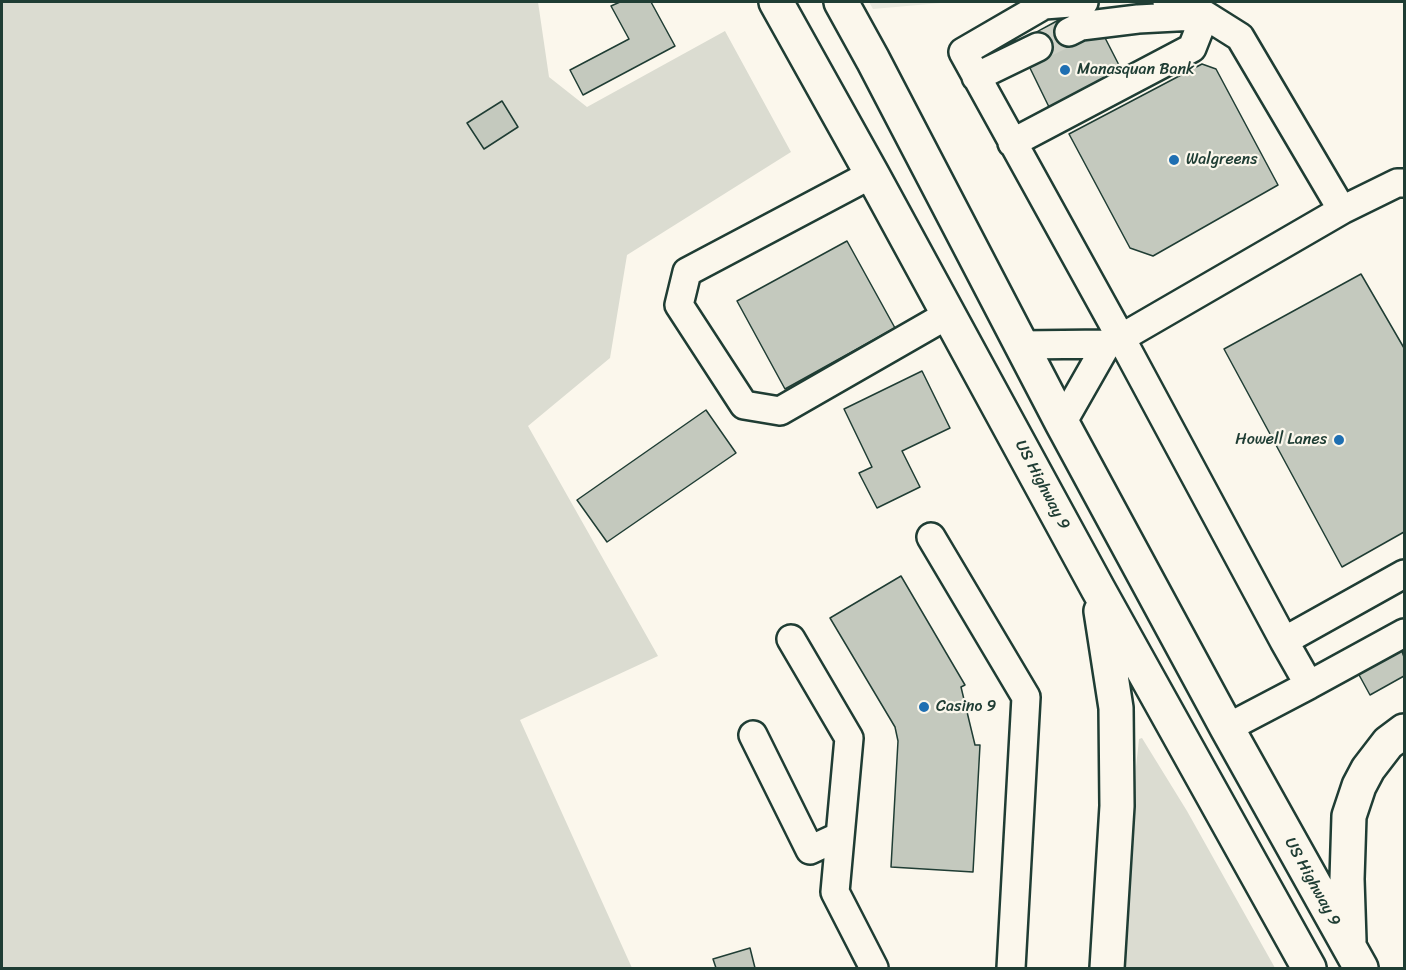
<!DOCTYPE html>
<html>
<head>
<meta charset="utf-8">
<style>
  body { margin:0 }
  #map { position:relative; width:1406px; height:970px; overflow:hidden; background:#fbf7ec; font-family:Sriracha,sans-serif }
  canvas { display:block }
  .frame { position:absolute; inset:0; border:3px solid #1f3d34; pointer-events:none }
</style>
</head>
<body>
<div id="map">
<canvas width="1406" height="970"></canvas>
<div class="frame"></div>
</div>
<script>
const c = document.querySelector('canvas').getContext('2d');
c.lineJoin = 'round';
function fill(path, color) { c.fillStyle = color; c.fill(path, 'evenodd'); }
const shape = rows => new Path2D(rows.map(r => 'M' + r).join(''));
function strokePath(path, color, width, dash) { c.strokeStyle = color; c.lineWidth = width; c.lineCap = dash ? 'butt' : 'round'; c.setLineDash(dash || []); c.stroke(path); }
function drawText(font, color, halo, rows, align = 'center') {
  c.font = font + ' Sriracha,sans-serif'; c.lineWidth = 4.5; c.setLineDash([]); c.textBaseline = 'middle'; c.strokeStyle = halo; c.fillStyle = color; for (const [text, x, y, turn = 0] of rows) {
    c.save(); c.translate(x, y); c.rotate((+turn || 0) * Math.PI / 180); c.textAlign = isNaN(turn) ? turn : align; if (halo) c.strokeText(text, 0, 0); c.fillText(text, 0, 0); c.restore();
  }
}
fill(shape([
  [869,2,952,2,873,9]
]), '#eae9de');
fill(shape([
  [2,2,538,2,549,77,587,107,725,31,791,152,627,255,610,358,528,426,658,656,520,720,632,968,2,968],
  [1142,738,1187,811,1275,968,1124,968,1136,767,1139,739]
]), '#dbdcd1');
const building = shape([
  [620,2,651,2,675,46,583,95,570,70,629,39,611,6,620,2],
  [1064,17,1075,37,1046,53,1035,33,1064,17],
  [1100,28,1122,71,1049,107,1028,64,1100,28],
  [1202,64,1216,69,1278,185,1153,256,1130,248,1069,134,1202,64],
  [502,101,518,127,484,149,467,123,502,101],
  [847,241,895,328,785,389,737,301,847,241],
  [1361,274,1404,348,1404,532,1342,567,1224,349,1361,274],
  [922,371,950,428,902,451,920,487,877,508,859,473,872,467,844,409,922,371],
  [706,410,736,453,607,542,577,500,706,410],
  [901,576,965,685,961,687,975,745,980,745,973,872,891,867,898,741,895,727,830,618,901,576],
  [1401,649,1404,657,1404,676,1370,695,1358,673,1401,649],
  [750,948,755,968,716,968,713,959,750,948]
]);
fill(building, '#c4c9be');
strokePath(building, '#1f3d34', 1.5);
strokePath(shape([
  [1038,47,1069,32]
]), '#cfd2c7', 27, [27, 14]);
const minor = shape([
  [1167,2,1205,15,1240,37,1342,210,1121,338,1284,641],
  [1069,32,1081,26,1138,19,1195,16],
  [976,77,1038,47],
  [1012,143,1192,48,1205,15],
  [872,174,687,272,679,305,744,405,780,411,949,314],
  [1342,210,1397,183,1404,183],
  [1020,345,1107,344,1121,338,963,52,1044,5,1084,2],
  [1062,423,1107,344],
  [931,537,1026,697,1011,968],
  [1404,574,1284,641,1309,685,1404,633],
  [791,639,849,738,835,892,874,968],
  [1227,728,1309,685],
  [753,735,810,850,840,836]
]);
const highway = shape([
  [776,2,872,174,1098,589,1309,968],
  [841,2,873,60,1062,423,1227,728,1361,968],
  [1101,611,1116,708,1117,806,1107,968],
  [1349,941,1347,879,1349,816,1359,786,1368,769,1388,743,1404,731]
]);
strokePath(minor, '#1f3d34', 32);
strokePath(highway, '#1f3d34', 38);
strokePath(minor, '#fbf7ec', 27);
strokePath(highway, '#fbf7ec', 33);
for (const [x, y, r, color] of [
  [1065,70,6,"#1f6fb2"],
  [1174,160,6,"#1f6fb2"],
  [1339,440,6,"#1f6fb2"],
  [924,707,6,"#1f6fb2"]
]) { const dot = new Path2D(); dot.arc(x, y, r, 0, 2 * Math.PI); c.fillStyle = color; c.fill(dot); strokePath(dot, '#fbf7ec', 2); }
drawText('16px', '#1f3d34', '#fbf7ec', [
  ["Manasquan Bank",1077,70],
  ["Walgreens",1186,160],
  ["Howell Lanes",1327,440,"right"],
  ["Casino 9",936,707]
], 'left');
drawText('16px', '#1f3d34', '#fbf7ec', [
  ["US Highway 9",1042,485,62],
  ["US Highway 9",1312,882,61]
]);
</script>
</body>
</html>
